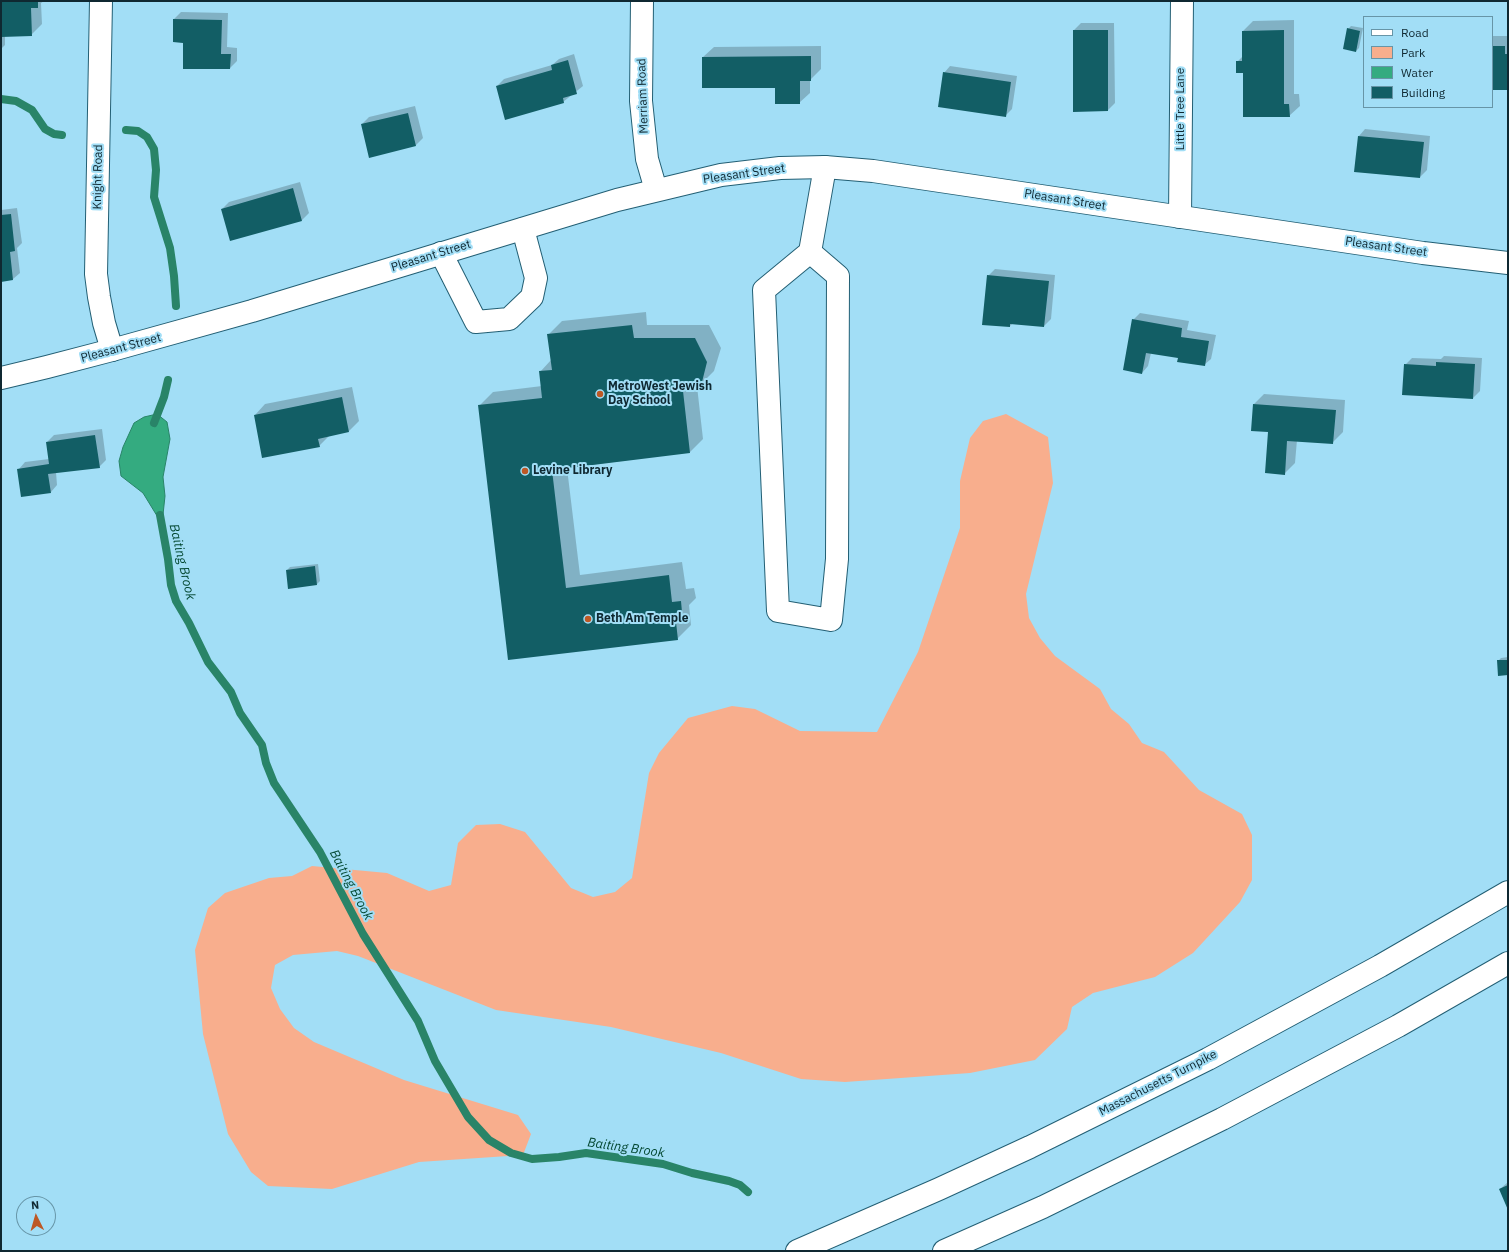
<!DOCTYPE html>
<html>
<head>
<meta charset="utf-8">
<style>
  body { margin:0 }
  #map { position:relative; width:1509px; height:1252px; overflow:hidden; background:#a2def6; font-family:"IBM Plex Sans",sans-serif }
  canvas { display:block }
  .frame { position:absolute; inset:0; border:2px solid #0f2831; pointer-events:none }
  .legend { position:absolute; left:1363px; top:16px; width:130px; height:92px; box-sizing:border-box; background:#a2def6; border:1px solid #6795a7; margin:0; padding:5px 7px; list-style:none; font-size:12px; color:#0f2831 }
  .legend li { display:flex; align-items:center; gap:8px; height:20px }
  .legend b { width:20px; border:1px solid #6795a7 }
  .north { position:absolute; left:16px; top:1196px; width:40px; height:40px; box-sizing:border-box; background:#a2def6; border:1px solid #6795a7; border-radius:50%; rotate:355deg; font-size:11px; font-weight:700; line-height:16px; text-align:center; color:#0f2831 }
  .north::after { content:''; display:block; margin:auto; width:14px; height:18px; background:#bd5825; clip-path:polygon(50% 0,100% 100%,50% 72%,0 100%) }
</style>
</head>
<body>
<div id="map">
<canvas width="1509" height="1252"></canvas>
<div class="frame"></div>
<ul class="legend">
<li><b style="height:5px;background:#fff"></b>Road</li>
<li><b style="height:11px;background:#f8ae8d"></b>Park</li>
<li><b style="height:11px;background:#34ab80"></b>Water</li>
<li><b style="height:11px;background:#125e65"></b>Building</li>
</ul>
<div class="north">N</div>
</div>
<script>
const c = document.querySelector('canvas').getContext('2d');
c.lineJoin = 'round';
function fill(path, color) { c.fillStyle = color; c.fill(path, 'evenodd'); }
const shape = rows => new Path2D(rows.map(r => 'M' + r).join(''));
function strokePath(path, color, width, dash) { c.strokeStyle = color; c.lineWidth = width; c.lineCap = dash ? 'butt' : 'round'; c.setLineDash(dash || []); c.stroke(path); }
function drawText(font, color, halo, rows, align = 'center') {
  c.font = font + ' "IBM Plex Sans",sans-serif'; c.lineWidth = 4; c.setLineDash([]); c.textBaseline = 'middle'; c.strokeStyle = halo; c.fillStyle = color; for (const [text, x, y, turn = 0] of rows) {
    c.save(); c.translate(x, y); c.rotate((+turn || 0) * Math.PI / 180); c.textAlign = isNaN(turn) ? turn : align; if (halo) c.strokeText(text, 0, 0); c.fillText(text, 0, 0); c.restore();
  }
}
fill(shape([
  [1006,414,1048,437,1053,483,1026,594,1029,618,1040,638,1055,656,1100,689,1111,709,1129,724,1142,743,1164,752,1199,790,1242,814,1252,835,1252,880,1240,902,1193,953,1155,977,1093,993,1072,1007,1067,1029,1035,1060,970,1073,845,1082,801,1079,721,1053,611,1027,496,1010,358,956,337,951,293,955,275,965,271,988,280,1009,294,1028,314,1042,404,1080,518,1115,531,1134,523,1155,419,1162,332,1189,268,1186,251,1172,228,1134,203,1034,195,950,208,908,225,893,269,878,292,876,312,866,387,873,429,891,451,885,458,843,476,825,500,824,525,832,571,888,593,897,615,892,632,878,649,773,659,753,688,718,732,706,755,709,800,731,877,732,918,652,960,528,960,481,970,438,983,421]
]), '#f8ae8d');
const water = shape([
  [157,414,167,422,170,439,163,477,165,496,162,524,143,493,121,476,119,461,123,447,134,423,144,417,157,414]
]);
fill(water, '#34ab80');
strokePath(water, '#298468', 1);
fill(shape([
  [1,1,44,1,41,3,42,24,31,35,5,36,5,45,1,49],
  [181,12,228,13,227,47,237,48,237,61,230,68,184,42,174,41,174,19],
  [1294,20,1294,94,1299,94,1300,106,1289,116,1244,72,1237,62,1243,56,1243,31,1253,21],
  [1081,23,1114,23,1115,103,1108,110,1074,30],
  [1351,26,1363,28,1359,48,1356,51,1348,29],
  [1492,36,1508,36,1508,89,1492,89],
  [821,46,821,69,810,80,810,93,799,103,776,87,703,57,714,47],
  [574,54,583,86,563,102,497,86,504,79,552,65,559,59],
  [950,66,1017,76,1012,109,1005,116,944,73],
  [415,106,423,138,416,145,370,157,362,124,369,117],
  [1365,129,1430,136,1427,170,1420,177,1359,136],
  [300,182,309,213,302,220,231,240,222,209,229,202],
  [17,208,22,243,17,248,20,273,13,279,1,281,1,210],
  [995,269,1055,275,1051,319,1044,326,1013,323,1010,326,988,276],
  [646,312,647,325,709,325,721,348,714,371,700,385,697,386,703,439,690,452,567,468,580,575,682,562,686,589,694,588,696,598,689,605,691,625,677,639,509,658,479,406,493,392,542,386,540,372,551,360,548,335,562,321],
  [1140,313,1189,321,1187,330,1216,335,1211,359,1204,365,1179,357,1151,353,1148,366,1142,373,1133,320],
  [1444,356,1482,358,1480,391,1473,398,1403,394,1405,365,1412,358,1441,359],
  [352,387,359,421,349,431,330,435,319,446,255,415,265,404],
  [1264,394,1345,400,1343,432,1332,443,1297,440,1295,463,1284,474,1269,431,1253,405],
  [102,429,106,460,99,467,56,472,57,485,51,492,19,469,25,462,49,459,47,442,54,435],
  [318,564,320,581,317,584,287,570,290,567],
  [1508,657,1508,674,1498,661,1501,658],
  [1508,1182,1508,1208,1500,1189]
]), '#0003');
strokePath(shape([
  [1,99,16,101,32,110,45,129,54,134,62,135],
  [126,130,138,131,147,137,154,149,156,170,154,197,170,248,174,276,176,306],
  [154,423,164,397,168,380],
  [160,515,168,559,171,585,176,601,189,623,208,662,231,692,240,713,262,745,266,763,274,783,320,852,363,934,418,1021,435,1061,468,1117,489,1140,511,1153,532,1159,559,1157,586,1153,663,1164,692,1173,729,1181,740,1185,748,1192]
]), '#298468', 8);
fill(shape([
  [1,1,38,1,38,8,31,8,32,36,1,37],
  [173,19,222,20,221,54,231,54,230,69,183,69,183,43,173,42],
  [1347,28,1360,31,1356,52,1343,49],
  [1073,30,1108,30,1108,111,1073,112],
  [1284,30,1284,104,1289,104,1290,117,1243,117,1243,73,1236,73,1236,61,1242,61,1242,31],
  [1492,46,1505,46,1505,54,1508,54,1508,90,1492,90],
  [811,56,811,81,800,81,800,104,775,104,775,88,702,88,702,57],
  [568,60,577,94,563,98,564,103,505,120,496,86,552,70,551,65],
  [943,72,1011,82,1006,117,938,107],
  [408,113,416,146,369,158,361,124],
  [1358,136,1424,142,1420,178,1354,172],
  [293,188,302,221,230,241,221,209],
  [11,214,15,251,10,252,13,280,1,282,1,215],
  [987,275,1049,281,1044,327,1010,324,1010,327,982,325],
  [1132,319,1182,328,1181,337,1209,341,1205,366,1177,362,1178,358,1146,353,1142,374,1123,370],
  [632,325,634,338,695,338,707,362,701,386,683,391,690,453,552,470,566,588,669,575,672,602,681,601,682,612,675,613,678,640,508,660,478,405,542,398,539,371,552,370,547,334],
  [1436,362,1475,364,1473,399,1402,395,1404,364,1436,366],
  [342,397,349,432,318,439,320,447,262,458,254,415],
  [1253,404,1336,410,1333,444,1287,441,1285,475,1265,473,1268,432,1251,431],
  [95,435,100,468,48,474,51,493,21,497,17,469,49,464,46,442],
  [315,566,317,585,288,589,286,570],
  [1497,660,1508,660,1508,675,1498,676],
  [1508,1185,1508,1210,1499,1189]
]), '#125e65');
const minor = shape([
  [101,1,96,274,99,297,104,323,112,350],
  [642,1,641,101,647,159,656,190],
  [1180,217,1182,1],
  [810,252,838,276,837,559,831,620,778,611,764,290,810,252,825,167],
  [441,253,476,322,509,319,532,297,536,278,523,229]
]);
const major = shape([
  [1,378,47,367,112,350,252,311,617,200,721,175,780,168,825,167,873,171,1423,253,1508,263]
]);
const highway = shape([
  [797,1251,939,1189,1030,1147,1208,1059,1380,966,1508,892],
  [944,1251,1043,1207,1222,1119,1398,1026,1508,963]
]);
strokePath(minor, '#235f74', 24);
strokePath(major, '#235f74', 24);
strokePath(highway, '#235f74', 24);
strokePath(minor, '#fff', 22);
strokePath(major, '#fff', 22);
strokePath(highway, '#fff', 22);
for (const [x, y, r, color] of [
  [600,394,4,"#bd5825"],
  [525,471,4,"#bd5825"],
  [588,619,4,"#bd5825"]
]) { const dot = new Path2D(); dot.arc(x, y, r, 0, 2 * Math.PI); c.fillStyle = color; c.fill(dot); strokePath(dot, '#a2def6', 1.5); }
drawText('12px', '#0f2831', '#a2def6', [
  ["Merriam Road",643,96,-92],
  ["Little Tree Lane",1181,109,-90],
  ["Pleasant Street",744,174,-8],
  ["Knight Road",98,177,-89],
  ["Pleasant Street",1065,200,9],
  ["Pleasant Street",1386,247,8],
  ["Pleasant Street",431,256,-17],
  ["Pleasant Street",121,348,-15],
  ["Massachusetts Turnpike",1158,1083,-27]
]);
drawText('bold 12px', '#0f2831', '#a2def6', [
  ["MetroWest Jewish",608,387],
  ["Day School",608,401],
  ["Levine Library",533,471],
  ["Beth Am Temple",596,619]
], 'left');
drawText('italic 13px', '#044832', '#a2def6', [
  ["Baiting Brook",182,562,77],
  ["Baiting Brook",351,885,62],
  ["Baiting Brook",626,1148,8]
]);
</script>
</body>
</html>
